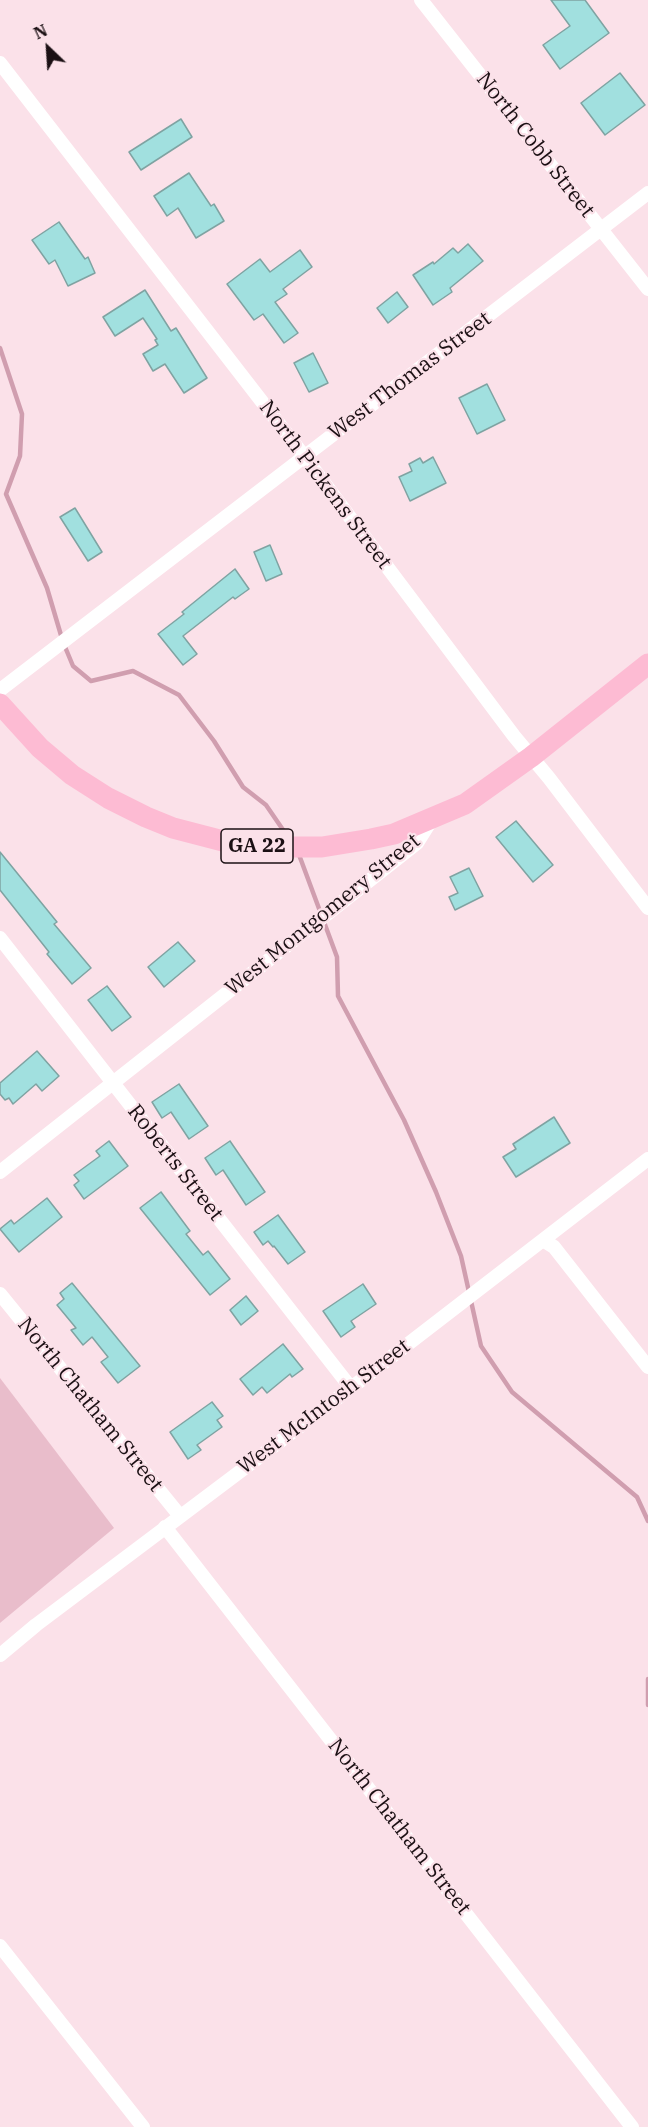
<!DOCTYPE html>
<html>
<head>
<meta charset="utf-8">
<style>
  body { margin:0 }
  #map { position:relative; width:648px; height:2127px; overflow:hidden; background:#fbe1e9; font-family:"IBM Plex Serif",serif }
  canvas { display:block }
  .north { position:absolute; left:18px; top:18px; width:60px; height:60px; -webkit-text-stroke:4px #fbe1e9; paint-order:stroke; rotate:335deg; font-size:16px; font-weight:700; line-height:24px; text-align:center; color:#1b1014 }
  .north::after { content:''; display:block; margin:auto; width:21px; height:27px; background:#1b1014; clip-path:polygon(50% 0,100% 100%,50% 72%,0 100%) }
</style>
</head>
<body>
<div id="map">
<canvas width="648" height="2127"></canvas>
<div class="north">N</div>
</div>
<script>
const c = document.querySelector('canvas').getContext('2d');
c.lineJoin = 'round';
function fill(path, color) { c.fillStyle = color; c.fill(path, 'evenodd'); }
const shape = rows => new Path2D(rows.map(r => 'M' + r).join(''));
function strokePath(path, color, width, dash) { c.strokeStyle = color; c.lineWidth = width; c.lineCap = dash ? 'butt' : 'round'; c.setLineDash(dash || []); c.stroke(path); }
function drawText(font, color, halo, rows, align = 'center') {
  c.font = font + ' "IBM Plex Serif",serif'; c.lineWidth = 4.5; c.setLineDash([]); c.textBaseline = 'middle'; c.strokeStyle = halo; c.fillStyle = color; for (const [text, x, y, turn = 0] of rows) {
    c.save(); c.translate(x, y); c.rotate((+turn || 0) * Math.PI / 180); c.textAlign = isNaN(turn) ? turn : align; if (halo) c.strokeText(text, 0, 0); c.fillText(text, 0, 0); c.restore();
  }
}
fill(shape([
  [0,1378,114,1528,0,1623]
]), '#e9bdcb');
strokePath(shape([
  [0,348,22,414,20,456,6,494,47,588,63,642,73,666,91,681,133,671,179,695,214,741,243,787,266,805,290,840],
  [298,852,337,957,338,996,404,1120,436,1192,461,1256,481,1346,512,1392,637,1497,648,1521],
  [648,1679,648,1705]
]), '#d09eaf', 4.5);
const building = shape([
  [551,0,585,0,609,33,560,69,543,45,570,26,551,0],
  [620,73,645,105,605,135,581,103,620,73],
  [181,119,192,137,141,170,129,152,181,119],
  [189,173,211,206,214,204,224,221,196,238,178,208,167,216,154,196,189,173],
  [59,222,85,259,88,257,95,273,68,286,55,260,49,264,32,240,59,222],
  [468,244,483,261,450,288,452,292,433,305,413,275,433,262,434,264,453,248,458,253,468,244],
  [300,250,312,267,283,289,287,294,275,302,298,333,284,343,263,314,254,320,227,284,260,259,270,272,300,250],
  [145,290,171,331,176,328,207,378,184,393,165,364,153,371,143,354,158,345,155,340,157,339,143,318,115,336,103,317,145,290],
  [397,292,408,307,388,323,377,308,397,292],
  [313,353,328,383,309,392,294,363,313,353],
  [487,384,505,420,477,434,459,398,487,384],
  [433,457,446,483,410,501,399,477,412,471,409,464,420,458,423,463,433,457],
  [75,508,102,552,88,561,60,517,75,508],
  [270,545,282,574,266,581,254,552,270,545],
  [235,569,249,589,235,599,233,597,183,636,197,654,183,665,158,634,184,614,182,612,235,569],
  [516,821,553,865,533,882,496,837,516,821],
  [0,852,57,922,54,924,91,968,72,984,47,954,49,952,0,890,0,852],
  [469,868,483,896,455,910,449,897,458,893,450,877,469,868],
  [178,942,195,961,164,987,148,967,178,942],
  [107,986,131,1017,112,1031,88,1000,107,986],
  [37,1051,59,1076,42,1091,36,1084,13,1104,9,1098,5,1100,0,1094,0,1083,37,1051],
  [179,1084,208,1126,189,1139,171,1112,162,1118,152,1102,179,1084],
  [554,1117,570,1143,516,1177,503,1157,516,1149,513,1144,554,1117],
  [109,1141,128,1166,84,1199,74,1185,79,1181,74,1175,100,1156,96,1151,109,1141],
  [230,1141,265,1192,246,1205,223,1170,216,1175,205,1158,230,1141],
  [161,1192,190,1231,186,1234,203,1255,208,1251,230,1279,210,1295,140,1208,161,1192],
  [47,1198,62,1217,19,1252,0,1229,11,1220,14,1224,47,1198],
  [278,1215,305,1252,288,1264,274,1246,273,1247,268,1241,263,1245,254,1232,278,1215],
  [72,1283,140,1366,118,1383,101,1362,108,1357,92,1337,83,1345,71,1330,76,1328,57,1305,64,1299,60,1293,72,1283],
  [363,1284,376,1304,351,1321,355,1327,341,1337,323,1311,363,1284],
  [246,1296,258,1311,241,1325,230,1310,246,1296],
  [283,1344,303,1369,292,1377,290,1374,267,1393,262,1387,253,1395,240,1379,283,1344],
  [212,1402,223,1416,217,1420,222,1427,197,1445,201,1450,188,1459,170,1432,212,1402]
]);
fill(building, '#a1e0df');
strokePath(building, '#7fa3a2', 1.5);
strokePath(shape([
  [421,0,648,289],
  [0,63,304,456,514,736,549,778,648,908],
  [0,690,648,193],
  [0,938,351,1388],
  [0,1172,417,843,432,819],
  [543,1240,554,1247,648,1367],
  [0,1294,180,1516],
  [165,1527,632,2127],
  [0,1655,36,1625,351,1388,648,1159],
  [0,1946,143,2127]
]), '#fff', 14);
strokePath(shape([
  [0,704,40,748,72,775,108,798,146,817,173,828,223,841,270,847,322,847,371,839,394,834,465,804,531,757,648,664]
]), '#fdbbd3', 21);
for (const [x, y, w] of [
  [257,846,72]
]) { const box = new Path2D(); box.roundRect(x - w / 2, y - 17, w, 34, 4.5); c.fillStyle = '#fbe1e9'; c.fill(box); strokePath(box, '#1b1014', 1.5); }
drawText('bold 20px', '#1b1014', null, [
  ["GA 22",257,846]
]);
drawText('21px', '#1b1014', '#fbe1e9', [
  ["North Cobb Street",535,145,52],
  ["West Thomas Street",410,376,-37],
  ["North Pickens Street",325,485,53],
  ["West Montgomery Street",323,915,-39],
  ["Roberts Street",175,1163,52],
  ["North Chatham Street",90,1405,51],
  ["West McIntosh Street",324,1407,-37],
  ["North Chatham Street",399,1827,52]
]);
</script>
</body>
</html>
